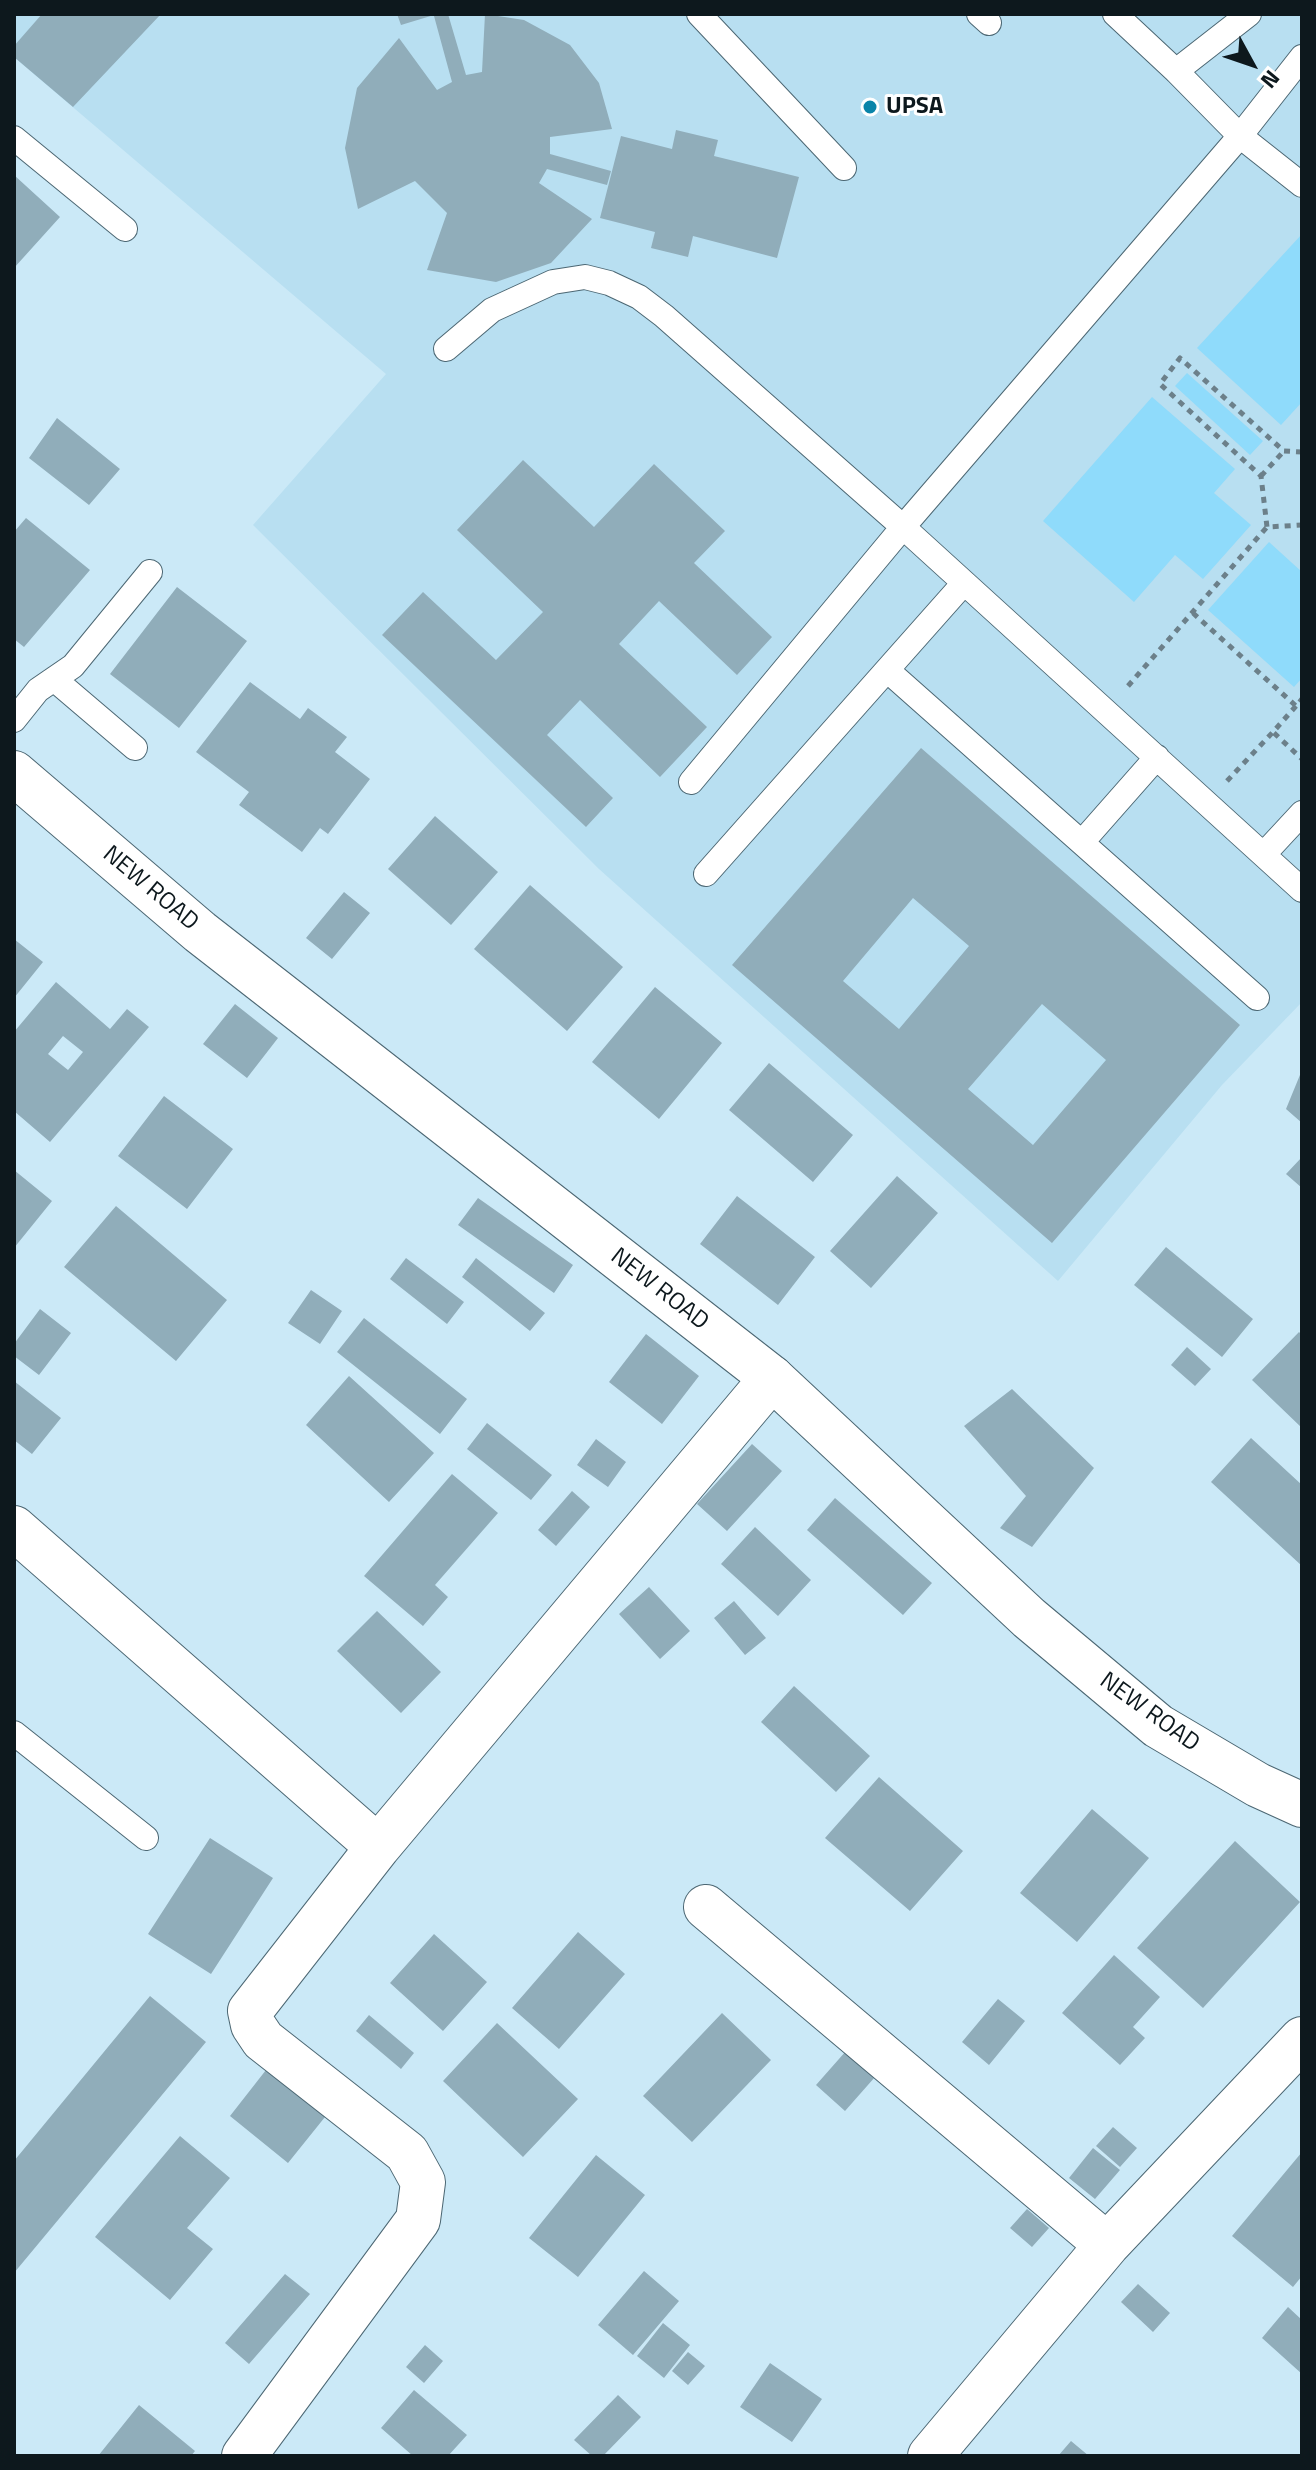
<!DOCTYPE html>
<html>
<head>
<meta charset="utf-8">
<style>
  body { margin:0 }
  #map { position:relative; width:1316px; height:2470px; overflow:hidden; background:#cbe9f7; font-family:"Titillium Web",sans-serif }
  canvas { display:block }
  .frame { position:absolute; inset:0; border:16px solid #0d181d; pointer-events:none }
  .north { position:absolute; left:1212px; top:24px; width:80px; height:80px; -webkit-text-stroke:6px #fff; paint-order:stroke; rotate:130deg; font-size:22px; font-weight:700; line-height:32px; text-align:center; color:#0d181d }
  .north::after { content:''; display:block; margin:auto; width:28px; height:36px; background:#0d181d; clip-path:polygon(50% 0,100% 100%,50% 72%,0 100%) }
</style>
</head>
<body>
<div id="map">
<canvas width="1316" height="2470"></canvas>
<div class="frame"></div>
<div class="north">N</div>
</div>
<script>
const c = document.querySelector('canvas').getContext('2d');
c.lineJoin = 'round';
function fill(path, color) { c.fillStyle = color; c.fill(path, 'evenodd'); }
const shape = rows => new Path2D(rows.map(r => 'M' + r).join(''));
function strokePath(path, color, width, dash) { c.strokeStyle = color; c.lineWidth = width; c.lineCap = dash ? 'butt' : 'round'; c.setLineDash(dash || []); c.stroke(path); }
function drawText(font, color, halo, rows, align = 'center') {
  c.font = font + ' "Titillium Web",sans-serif'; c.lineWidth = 6; c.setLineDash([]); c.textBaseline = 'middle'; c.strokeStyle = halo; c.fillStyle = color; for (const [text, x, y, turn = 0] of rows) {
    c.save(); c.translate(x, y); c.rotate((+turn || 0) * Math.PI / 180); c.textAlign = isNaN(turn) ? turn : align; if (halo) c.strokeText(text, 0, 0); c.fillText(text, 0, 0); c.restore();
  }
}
fill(shape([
  [14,14,1302,14,1302,1002,1222,1085,1058,1281,599,869,253,525,386,374,14,57]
]), '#b8dff1');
fill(shape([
  [1302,234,1302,402,1281,425,1197,348],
  [1187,373,1263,441,1250,455,1175,386],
  [1152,397,1235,469,1214,493,1251,525,1203,579,1175,555,1134,602,1043,521],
  [1269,542,1302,572,1302,678,1294,687,1208,610]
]), '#8fdbfb');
fill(shape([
  [42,14,161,14,73,107,14,57,14,46],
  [397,14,434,14,434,15,401,25],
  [442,14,448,14,466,75,482,72,485,14,524,20,570,45,599,83,612,129,550,137,550,154,611,171,607,185,547,169,539,183,592,219,551,263,496,282,427,270,447,213,415,181,358,209,345,148,357,88,399,38,437,90,452,82,434,16],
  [676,130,718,140,714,156,799,177,777,258,693,236,688,257,651,248,655,232,600,218,621,136,672,149],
  [14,175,60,217,14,268],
  [57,418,120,469,89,505,29,458],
  [523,460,594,527,654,464,725,531,694,563,772,637,737,675,659,601,619,644,707,727,660,777,580,700,547,735,613,798,586,827,382,635,423,592,496,660,543,612,457,530],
  [26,518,90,570,24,647,14,639,14,532],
  [177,587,247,641,179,728,110,674],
  [250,682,300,719,308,708,347,737,335,752,370,779,328,834,320,828,302,852,239,805,249,792,196,752],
  [921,748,1240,1025,1052,1243,732,965],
  [913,898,969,946,899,1029,843,981],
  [1042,1004,1106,1060,1033,1145,968,1089],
  [435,816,498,872,451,925,388,869],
  [530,885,623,967,567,1031,474,949],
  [344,892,370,913,332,959,306,938],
  [14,939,43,962,14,998],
  [56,982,110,1029,127,1009,149,1027,50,1142,14,1111,14,1032],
  [63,1036,83,1052,68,1070,48,1054],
  [655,987,722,1043,659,1119,592,1062],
  [235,1004,278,1038,247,1078,203,1044],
  [769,1063,853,1135,813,1182,729,1110],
  [1302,1070,1302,1123,1286,1109],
  [164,1096,233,1149,187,1209,118,1156],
  [1302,1157,1302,1188,1286,1174],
  [14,1170,52,1201,14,1248],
  [897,1176,938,1213,871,1288,830,1251],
  [737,1196,815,1257,778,1305,700,1244],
  [478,1198,573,1265,554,1293,458,1225],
  [116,1206,227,1300,176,1361,64,1267],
  [1166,1247,1253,1319,1222,1357,1134,1285],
  [406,1258,464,1302,447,1324,390,1279],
  [476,1258,545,1313,530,1331,462,1277],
  [311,1290,342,1311,320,1344,288,1323],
  [40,1309,71,1333,39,1375,14,1356,14,1344],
  [364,1318,467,1399,440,1434,337,1352],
  [1299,1332,1302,1335,1302,1428,1252,1380],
  [646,1334,699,1376,662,1424,609,1382],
  [1187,1347,1211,1369,1195,1386,1171,1365],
  [349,1376,434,1453,389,1502,306,1425],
  [14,1381,61,1418,32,1454,14,1440],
  [1012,1389,1094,1468,1032,1547,1000,1528,1026,1496,964,1426],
  [487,1423,552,1475,531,1500,467,1449],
  [1251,1438,1302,1485,1302,1566,1211,1482],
  [596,1439,626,1462,608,1487,577,1465],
  [752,1444,782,1471,727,1531,697,1504],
  [452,1474,498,1513,435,1585,448,1597,423,1626,364,1576],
  [572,1491,590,1507,556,1546,538,1530],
  [835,1498,932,1583,903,1615,807,1530],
  [755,1527,811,1580,778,1616,721,1564],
  [649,1587,690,1631,660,1659,619,1614],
  [734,1601,766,1638,745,1655,714,1618],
  [377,1611,441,1672,401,1713,337,1651],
  [794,1686,870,1756,836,1792,761,1722],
  [879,1777,963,1851,910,1911,825,1838],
  [1092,1809,1149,1858,1077,1942,1020,1893],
  [210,1838,273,1878,211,1974,148,1934],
  [1235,1841,1300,1902,1203,2008,1137,1948],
  [578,1932,625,1974,559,2049,512,2008],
  [434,1934,487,1982,443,2031,390,1983],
  [1114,1955,1160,1997,1133,2027,1145,2038,1120,2065,1062,2013],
  [150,1996,206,2042,14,2273,14,2161],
  [998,1999,1025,2021,989,2065,962,2042],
  [722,2013,771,2060,692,2142,643,2096],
  [369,2015,414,2053,401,2069,356,2031],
  [497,2023,578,2099,523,2157,443,2081],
  [846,2051,875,2077,845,2111,816,2085],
  [266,2070,325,2117,288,2163,230,2116],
  [1113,2127,1137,2148,1120,2167,1096,2146],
  [180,2136,230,2178,187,2228,213,2249,170,2300,95,2237],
  [1093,2148,1120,2170,1095,2199,1069,2178],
  [1302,2152,1302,2276,1293,2287,1232,2236],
  [596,2155,645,2195,578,2277,529,2238],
  [1027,2209,1049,2228,1032,2247,1010,2228],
  [644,2271,679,2301,633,2355,598,2325],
  [285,2274,310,2294,249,2364,225,2343],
  [1138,2284,1170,2313,1153,2332,1121,2302],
  [1288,2307,1302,2320,1302,2374,1262,2338],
  [663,2323,690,2345,664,2378,637,2356],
  [425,2345,443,2361,424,2383,406,2367],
  [688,2352,705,2366,688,2385,672,2371],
  [770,2363,822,2399,792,2442,740,2407],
  [414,2390,467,2435,448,2456,413,2456,381,2428],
  [618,2395,641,2417,603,2456,592,2456,574,2440],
  [139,2405,195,2451,191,2456,98,2456],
  [1071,2441,1089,2456,1058,2456]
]), '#90adba');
const service = shape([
  [699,14,844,168],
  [979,14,989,23],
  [1115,14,1176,71,1240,136,903,527,1302,890],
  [1302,57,1240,136,1302,185],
  [1176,71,1249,14],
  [14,138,125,229],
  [446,349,492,310,553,282,585,277,609,283,639,297,664,316,903,527,691,782],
  [887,670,1257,998],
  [54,679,135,748],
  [14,720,38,690,73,666,150,572],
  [1083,841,1157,757],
  [1264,854,1302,813],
  [706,874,964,583],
  [14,1733,146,1838]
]);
const minor = shape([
  [14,1528,378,1847],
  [706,1907,1107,2245],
  [244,2456,418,2220,423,2182,407,2153,263,2040,253,2025,250,2011,378,1847,772,1378],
  [930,2456,1107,2245,1302,2039]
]);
const tertiary = shape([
  [14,773,200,932,772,1378,1029,1618,1158,1726,1258,1785,1302,1805]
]);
strokePath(service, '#4c6773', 26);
strokePath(minor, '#4c6773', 46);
strokePath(tertiary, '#4c6773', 46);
strokePath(shape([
  [1302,452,1284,451,1180,358,1160,384,1261,476,1267,527,1302,525],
  [1261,476,1284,451],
  [1193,613,1296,706,1302,699],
  [1128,686,1267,527],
  [1296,706,1273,732,1302,759],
  [1227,781,1273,732]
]), '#6c808a', 5, [6, 6]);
strokePath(service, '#fff', 24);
strokePath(minor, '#fff', 44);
strokePath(tertiary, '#fff', 44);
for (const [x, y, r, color] of [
  [870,107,8,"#0a84a9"]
]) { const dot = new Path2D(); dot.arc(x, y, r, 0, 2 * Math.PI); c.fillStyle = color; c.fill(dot); strokePath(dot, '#fff', 3); }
drawText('bold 24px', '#0d181d', '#fff', [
  ["UPSA",886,107]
], 'left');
drawText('24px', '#0d181d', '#fff', [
  ["NEW ROAD",150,889,40],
  ["NEW ROAD",659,1290,38],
  ["NEW ROAD",1149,1713,36]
]);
</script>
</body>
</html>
